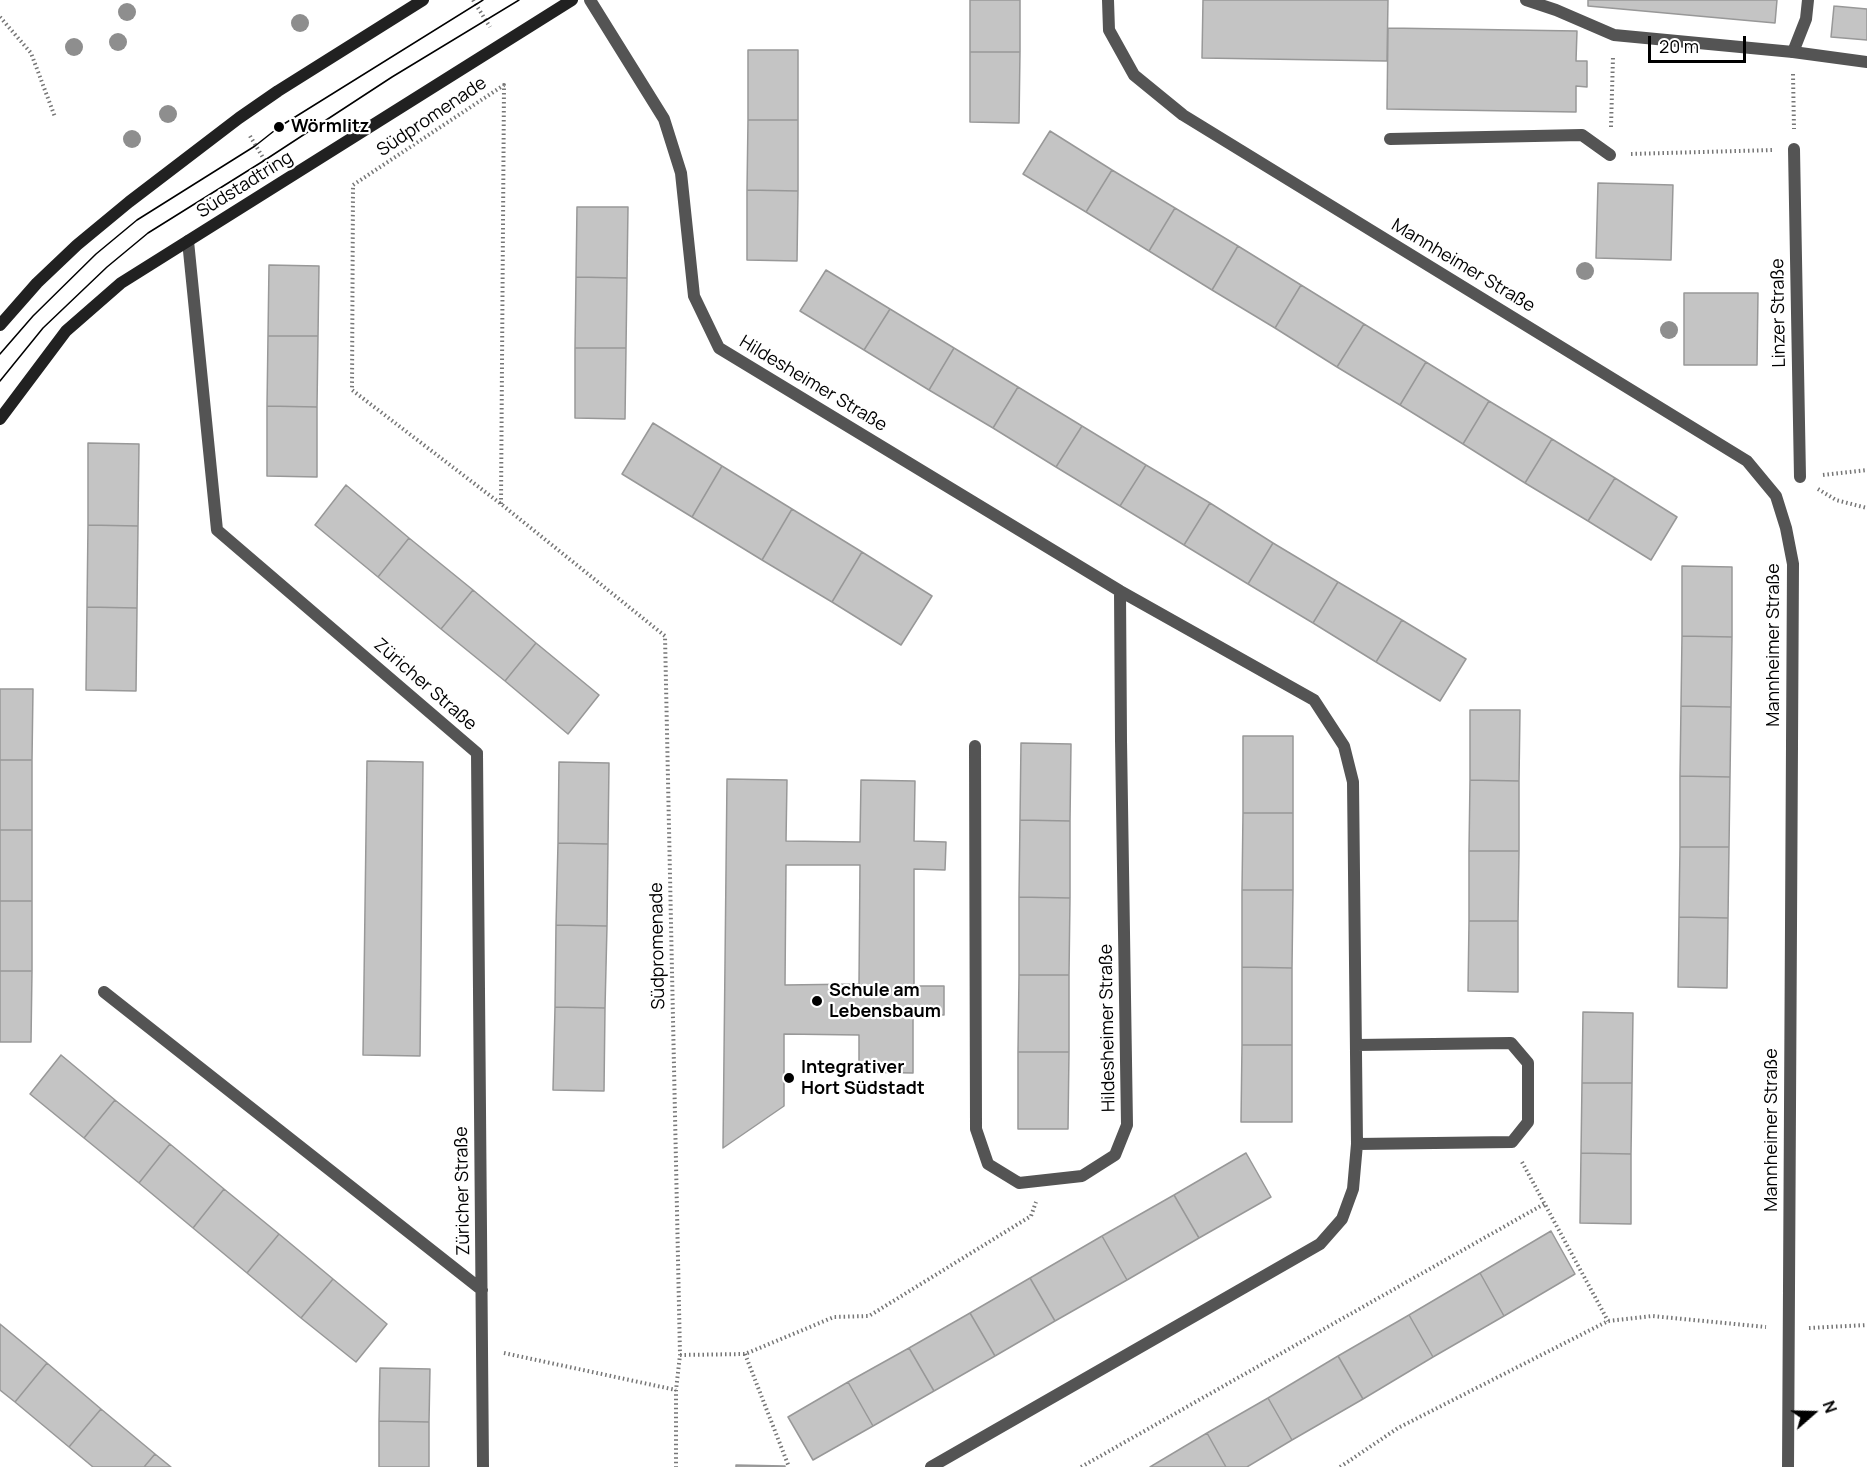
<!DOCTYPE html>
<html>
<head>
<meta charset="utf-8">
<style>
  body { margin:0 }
  #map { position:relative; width:1867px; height:1467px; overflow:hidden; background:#fff; font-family:Manrope,sans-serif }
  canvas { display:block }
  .north { position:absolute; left:1783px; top:1383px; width:60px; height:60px; -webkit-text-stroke:4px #fff; paint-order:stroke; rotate:70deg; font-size:16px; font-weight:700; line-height:24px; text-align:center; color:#000 }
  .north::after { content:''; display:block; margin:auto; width:21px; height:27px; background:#000; clip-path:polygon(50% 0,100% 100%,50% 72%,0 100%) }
  .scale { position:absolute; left:1648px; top:36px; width:98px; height:27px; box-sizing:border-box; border:3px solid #000; border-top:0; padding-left:8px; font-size:18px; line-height:21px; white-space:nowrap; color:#000; -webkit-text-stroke:4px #fff; paint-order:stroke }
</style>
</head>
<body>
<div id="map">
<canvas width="1867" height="1467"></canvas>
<div class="north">N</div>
<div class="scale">20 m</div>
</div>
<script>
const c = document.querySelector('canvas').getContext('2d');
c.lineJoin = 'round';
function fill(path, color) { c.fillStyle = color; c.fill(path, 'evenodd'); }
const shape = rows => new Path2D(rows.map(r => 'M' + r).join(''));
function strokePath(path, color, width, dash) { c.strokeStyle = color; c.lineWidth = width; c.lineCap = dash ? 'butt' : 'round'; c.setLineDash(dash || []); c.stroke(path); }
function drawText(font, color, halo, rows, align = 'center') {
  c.font = font + ' Manrope,sans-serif'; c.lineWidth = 4.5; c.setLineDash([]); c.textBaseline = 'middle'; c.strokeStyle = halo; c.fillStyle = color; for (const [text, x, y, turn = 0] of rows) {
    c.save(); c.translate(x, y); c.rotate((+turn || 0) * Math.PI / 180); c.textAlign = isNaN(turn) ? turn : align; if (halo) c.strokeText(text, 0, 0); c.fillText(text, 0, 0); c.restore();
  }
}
const building = shape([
  [970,0,1020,0,1020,52,970,52,970,0],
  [1203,0,1388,0,1387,61,1202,58,1203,0],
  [1588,0,1777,0,1775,23,1588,6,1588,0],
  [1834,6,1867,9,1867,40,1831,37,1834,6],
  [1388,28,1577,31,1576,61,1587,61,1587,87,1576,86,1576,112,1387,109,1388,28],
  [748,50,798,50,798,120,748,120,748,50],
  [970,52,1020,52,1019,123,970,122,970,52],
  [748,120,798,120,798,191,747,190,748,120],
  [1050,131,1112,170,1086,212,1023,174,1050,131],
  [1112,170,1175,208,1149,251,1086,212,1112,170],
  [1598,183,1673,185,1671,260,1596,258,1598,183],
  [747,190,798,191,797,261,747,260,747,190],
  [577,207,628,207,627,278,576,277,577,207],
  [1175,208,1238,246,1212,290,1149,251,1175,208],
  [1238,246,1301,285,1275,328,1212,290,1238,246],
  [269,265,319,266,318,336,268,336,269,265],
  [826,270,890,309,864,350,800,311,826,270],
  [576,277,627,278,626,348,575,348,576,277],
  [1301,285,1364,324,1337,367,1275,328,1301,285],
  [1684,293,1758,293,1757,365,1684,365,1684,293],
  [890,309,954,348,929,390,864,350,890,309],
  [1364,324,1426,362,1400,405,1337,367,1364,324],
  [268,336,318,336,317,407,267,406,268,336],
  [575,348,626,348,625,419,575,418,575,348],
  [954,348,1018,387,993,428,929,390,954,348],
  [1426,362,1489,401,1463,444,1400,405,1426,362],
  [1018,387,1082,426,1056,467,993,428,1018,387],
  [1489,401,1552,439,1525,483,1463,444,1489,401],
  [267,406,317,407,317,477,267,476,267,406],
  [653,423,722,466,692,517,622,474,653,423],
  [1082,426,1146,465,1120,506,1056,467,1082,426],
  [1552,439,1615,478,1588,521,1525,483,1552,439],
  [88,443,139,444,138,526,88,525,88,443],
  [1146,465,1210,503,1184,545,1120,506,1146,465],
  [722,466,792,509,762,560,692,517,722,466],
  [1615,478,1677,517,1651,560,1588,521,1615,478],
  [346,485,409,538,378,577,315,525,346,485],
  [1210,503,1273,543,1248,584,1184,545,1210,503],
  [792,509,862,552,832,602,762,560,792,509],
  [88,525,138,526,137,608,87,607,88,525],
  [409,538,473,590,441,629,378,577,409,538],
  [1273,543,1338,582,1313,623,1248,584,1273,543],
  [862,552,932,596,901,645,832,602,862,552],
  [1682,566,1732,567,1732,637,1682,636,1682,566],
  [1338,582,1402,620,1376,662,1313,623,1338,582],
  [473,590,536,643,505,681,441,629,473,590],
  [87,607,137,608,136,691,86,690,87,607],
  [1402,620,1466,659,1440,701,1376,662,1402,620],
  [1682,636,1732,637,1731,707,1681,706,1682,636],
  [536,643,599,695,568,734,505,681,536,643],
  [0,689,33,689,32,760,0,760,0,689],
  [1681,706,1731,707,1730,777,1680,776,1681,706],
  [1470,710,1520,710,1519,781,1470,780,1470,710],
  [1243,736,1293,736,1293,813,1243,813,1243,736],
  [1021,743,1071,744,1070,821,1020,820,1021,743],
  [0,760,32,760,32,830,0,830,0,760],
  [367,761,423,762,420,1056,363,1055,367,761],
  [559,762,609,763,608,844,558,843,559,762],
  [1680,776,1730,777,1729,847,1680,847,1680,776],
  [727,779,787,780,786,841,860,842,861,780,915,781,914,841,946,842,945,870,914,869,914,986,944,986,944,1015,913,1014,913,1073,859,1072,859,1035,784,1034,784,1106,723,1148,727,779],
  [786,865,860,865,859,984,785,985,786,865],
  [1470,780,1519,781,1519,851,1469,851,1470,780],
  [1243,813,1293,813,1293,890,1242,890,1243,813],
  [1020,820,1070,821,1070,898,1019,897,1020,820],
  [0,830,32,830,32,901,0,901,0,830],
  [558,843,608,844,607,926,556,925,558,843],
  [1680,847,1729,847,1728,918,1679,917,1680,847],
  [1469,851,1519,851,1518,921,1469,921,1469,851],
  [1242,890,1293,890,1292,968,1242,967,1242,890],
  [1019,897,1070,898,1069,975,1019,975,1019,897],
  [0,901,32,901,32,971,0,971,0,901],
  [1679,917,1728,918,1727,988,1678,987,1679,917],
  [1469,921,1518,921,1518,992,1468,991,1469,921],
  [556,925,607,926,605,1008,555,1007,556,925],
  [1242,967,1292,968,1292,1045,1242,1045,1242,967],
  [0,971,32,971,31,1042,0,1042,0,971],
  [1019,975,1069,975,1069,1052,1018,1052,1019,975],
  [555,1007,605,1008,604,1091,553,1090,555,1007],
  [1583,1012,1633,1013,1632,1083,1582,1083,1583,1012],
  [1242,1045,1292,1045,1292,1122,1241,1122,1242,1045],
  [1018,1052,1069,1052,1068,1129,1018,1129,1018,1052],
  [61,1055,115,1100,84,1138,30,1094,61,1055],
  [1582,1083,1632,1083,1631,1154,1581,1153,1582,1083],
  [115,1100,170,1144,139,1183,84,1138,115,1100],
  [170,1144,224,1189,193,1228,139,1183,170,1144],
  [1246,1153,1271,1197,1199,1238,1174,1195,1246,1153],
  [1581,1153,1631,1154,1631,1224,1580,1223,1581,1153],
  [224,1189,279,1234,247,1273,193,1228,224,1189],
  [1174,1195,1199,1238,1127,1280,1102,1236,1174,1195],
  [1551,1231,1575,1274,1504,1316,1480,1273,1551,1231],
  [279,1234,333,1279,301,1318,247,1273,279,1234],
  [1102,1236,1127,1280,1055,1321,1030,1278,1102,1236],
  [1480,1273,1504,1316,1433,1357,1409,1315,1480,1273],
  [1030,1278,1055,1321,995,1356,970,1313,1030,1278],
  [333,1279,387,1324,356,1362,301,1318,333,1279],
  [970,1313,995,1356,934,1391,909,1348,970,1313],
  [1409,1315,1433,1357,1363,1399,1338,1356,1409,1315],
  [0,1324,47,1363,15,1402,0,1390,0,1324],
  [909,1348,934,1391,873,1426,848,1382,909,1348],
  [1338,1356,1363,1399,1292,1440,1268,1398,1338,1356],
  [47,1363,101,1409,69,1447,15,1402,47,1363],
  [380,1368,430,1369,429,1422,379,1421,380,1368],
  [848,1382,873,1426,813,1460,788,1417,848,1382],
  [1268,1398,1292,1440,1247,1467,1226,1467,1207,1433,1268,1398],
  [101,1409,155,1454,144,1467,93,1467,69,1447,101,1409],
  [379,1421,429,1422,429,1467,379,1467,379,1421],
  [1207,1433,1226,1467,1150,1467,1207,1433],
  [155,1454,171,1467,144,1467,155,1454],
  [736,1465,785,1466,785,1467,736,1467,736,1465]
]);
fill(building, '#c4c4c4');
strokePath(building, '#989898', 1.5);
strokePath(shape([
  [473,0,490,27],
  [0,17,31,53,55,117],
  [1793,74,1794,129],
  [1611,127,1613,57],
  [250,136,268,166],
  [1631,154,1774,150],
  [1823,475,1867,470],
  [1818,489,1836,500,1867,508],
  [501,504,504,85,353,185,352,390,501,504,665,636,680,1355,676,1390,676,1467],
  [1522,1162,1608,1321],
  [1809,1328,1867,1325],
  [504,1353,676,1390],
  [745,1354,789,1467],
  [680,1355,745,1354,834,1317,869,1316,1031,1216,1036,1202],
  [1081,1467,1544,1204],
  [1340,1467,1398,1428,1608,1321,1652,1316,1766,1327]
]), '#767676', 4, [1.5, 3]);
strokePath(shape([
  [1793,52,1806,19,1808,0],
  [1390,139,1582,135,1610,155]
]), '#545454', 12);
strokePath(shape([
  [590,0,664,119,681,173,694,296,719,348,1120,591,1314,700,1344,746,1353,782,1357,1144,1353,1189,1342,1219,1320,1244,931,1467],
  [1108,0,1109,30,1134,75,1183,115,1747,461,1776,496,1786,528,1793,564,1788,1467],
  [1526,0,1556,10,1614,35,1793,52,1867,62],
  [1794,149,1800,477],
  [188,241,217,530,477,753,483,1467],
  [975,746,976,1129,988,1164,1019,1183,1082,1176,1115,1155,1127,1125,1121,740,1120,591],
  [104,992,482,1290],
  [1356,1045,1511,1043,1528,1063,1528,1122,1512,1142,1357,1144]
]), '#545454', 12);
strokePath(shape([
  [0,325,37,283,77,245,129,202,239,118,278,91,423,0],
  [0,419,66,331,121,283,572,0]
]), '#212121', 12);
strokePath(shape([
  [0,354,33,316,96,254,137,220,255,146,279,127,483,0],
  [0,381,43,328,107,267,148,233,265,160,392,77,519,0]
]), '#000', 1.5);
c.fillStyle = '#8e8e8e';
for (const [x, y] of [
  [127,12],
  [300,23],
  [118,42],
  [74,47],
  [168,114],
  [132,139],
  [1585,271],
  [1669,330]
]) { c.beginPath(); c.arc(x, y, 9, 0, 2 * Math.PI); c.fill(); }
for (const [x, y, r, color] of [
  [279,127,6,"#000"],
  [817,1001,6,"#000"],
  [789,1078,6,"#000"]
]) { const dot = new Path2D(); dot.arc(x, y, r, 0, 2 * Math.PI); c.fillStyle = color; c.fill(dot); strokePath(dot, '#fff', 2); }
drawText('18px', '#000', '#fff', [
  ["Südpromenade",432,117,-34],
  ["Südstadtring",245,185,-32],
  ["Mannheimer Straße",1463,266,31],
  ["Linzer Straße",1779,313,-91],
  ["Hildesheimer Straße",813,384,31],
  ["Mannheimer Straße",1774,645,-90],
  ["Züricher Straße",425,685,41],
  ["Südpromenade",658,946,-91],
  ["Hildesheimer Straße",1108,1028,-91],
  ["Mannheimer Straße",1772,1130,-90],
  ["Züricher Straße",463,1191,-91]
]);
drawText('bold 18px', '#000', '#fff', [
  ["Wörmlitz",291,127],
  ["Schule am",829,991],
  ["Lebensbaum",829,1012],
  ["Integrativer",801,1068],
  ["Hort Südstadt",801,1089]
], 'left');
</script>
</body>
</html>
